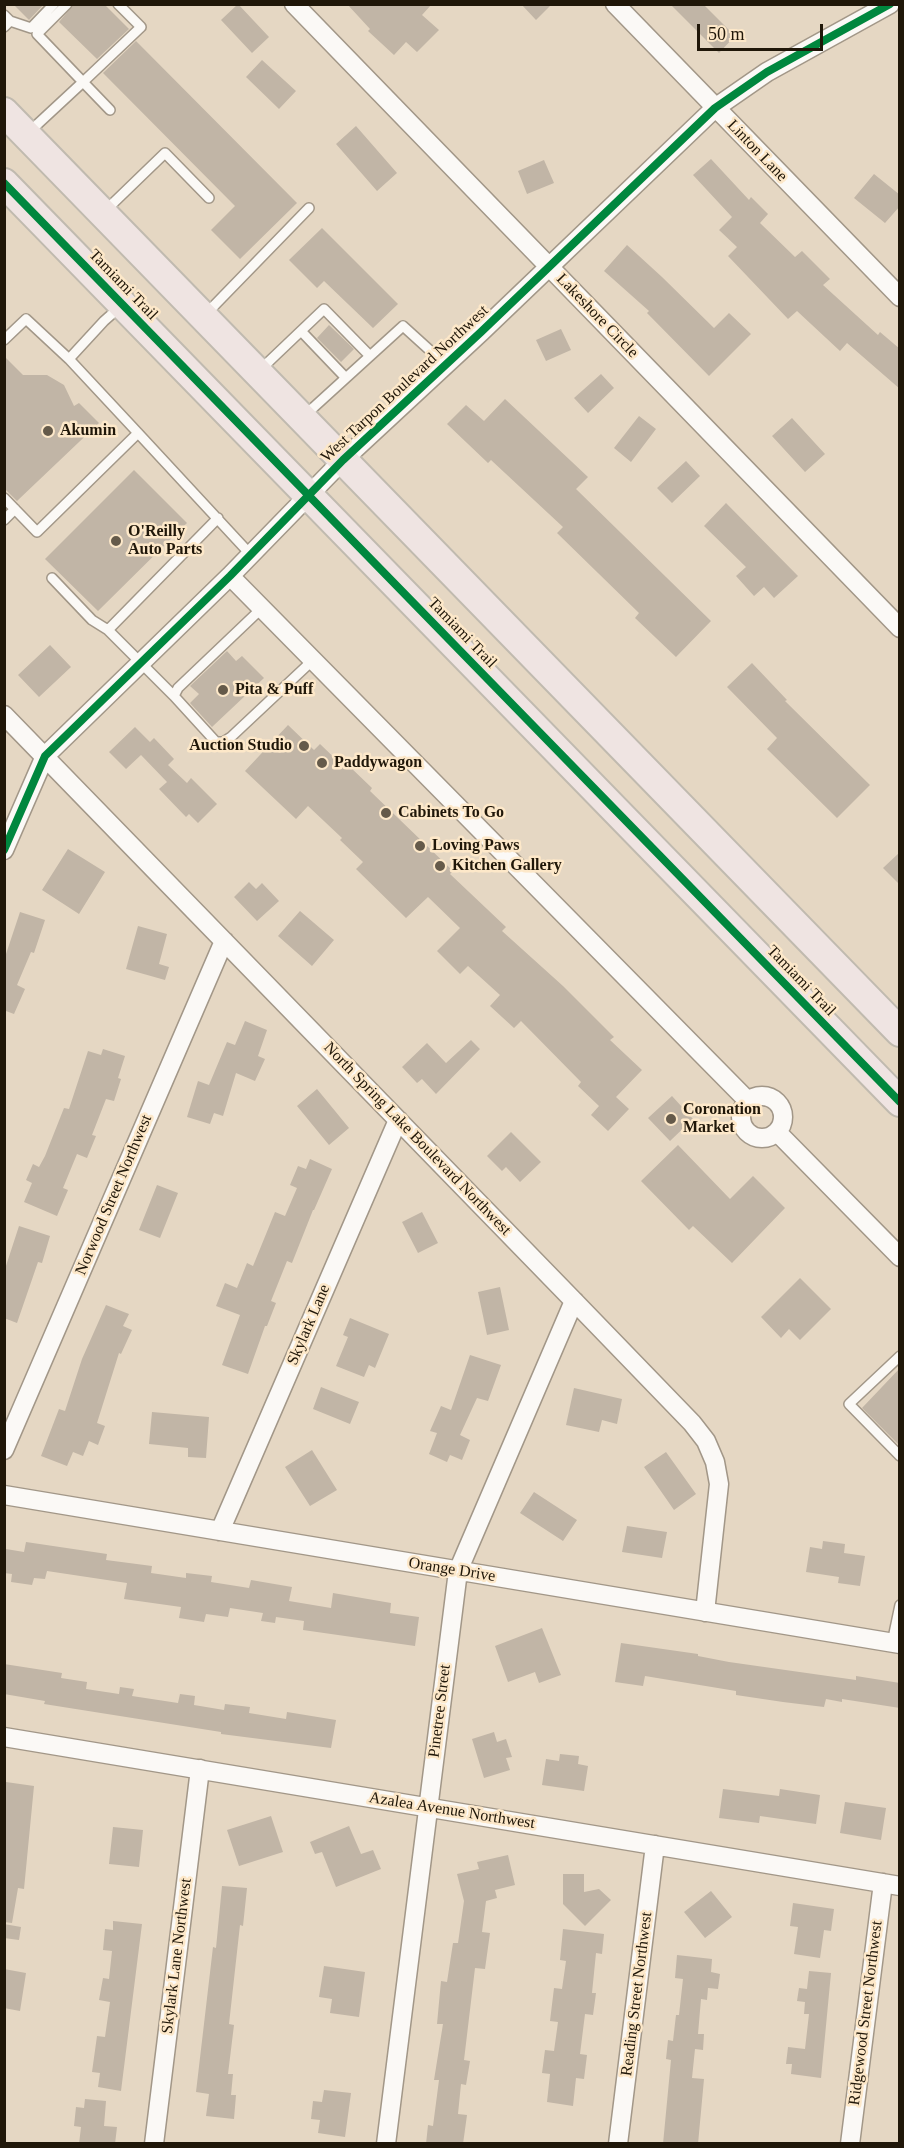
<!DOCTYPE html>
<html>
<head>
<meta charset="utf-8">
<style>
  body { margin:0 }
  #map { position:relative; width:904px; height:2148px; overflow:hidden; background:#e5d7c3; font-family:Georgia,serif }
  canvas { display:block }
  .frame { position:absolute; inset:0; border:6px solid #201709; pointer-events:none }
  .scale { position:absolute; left:697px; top:24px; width:126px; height:27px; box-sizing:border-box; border:3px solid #201709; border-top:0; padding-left:8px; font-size:18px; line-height:21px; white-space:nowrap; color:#201709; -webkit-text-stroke:4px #fde8c9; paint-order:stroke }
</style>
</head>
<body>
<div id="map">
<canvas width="904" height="2148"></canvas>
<div class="frame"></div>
<div class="scale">50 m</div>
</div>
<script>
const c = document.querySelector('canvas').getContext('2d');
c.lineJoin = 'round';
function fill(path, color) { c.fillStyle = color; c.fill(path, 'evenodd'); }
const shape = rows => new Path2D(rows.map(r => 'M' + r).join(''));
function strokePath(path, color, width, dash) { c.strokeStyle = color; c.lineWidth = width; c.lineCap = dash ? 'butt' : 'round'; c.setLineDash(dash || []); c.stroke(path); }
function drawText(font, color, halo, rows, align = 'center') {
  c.font = font + ' Georgia,serif'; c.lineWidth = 5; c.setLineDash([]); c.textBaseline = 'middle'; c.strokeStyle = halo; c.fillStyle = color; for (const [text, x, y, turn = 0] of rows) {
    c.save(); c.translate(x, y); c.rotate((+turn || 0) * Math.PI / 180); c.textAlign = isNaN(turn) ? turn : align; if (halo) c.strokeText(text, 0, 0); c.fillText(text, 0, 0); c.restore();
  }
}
fill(shape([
  [13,4,44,4,29,20],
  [74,4,104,4,129,29,97,59,59,22],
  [238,4,269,37,252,53,221,20],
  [347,4,432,4,422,15,439,30,417,52,406,42,394,55,368,31,370,29],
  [521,4,552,4,536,20],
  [670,4,703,4,735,36,719,53],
  [136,41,297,203,240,259,211,230,235,206,103,73],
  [262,60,296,91,279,109,246,77],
  [356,126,397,173,377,191,336,144],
  [711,159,749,200,751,197,768,214,760,223,795,257,802,251,830,279,823,285,878,335,880,332,900,349,900,389,847,343,840,351,797,311,788,319,728,256,737,247,719,230,732,217,693,175],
  [544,160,554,183,527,194,518,171],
  [874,174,900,195,900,206,885,223,854,198],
  [322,228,398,304,373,328,324,281,317,288,289,260],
  [627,245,662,277,714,328,729,313,751,334,709,376,647,313,649,311,604,271],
  [329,325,354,349,341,362,317,338],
  [561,329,571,350,546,361,536,340],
  [4,356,23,375,47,375,64,385,74,406,79,403,99,423,17,501,4,488],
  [601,374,614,388,588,413,574,398],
  [505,399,588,477,576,489,711,621,676,657,635,618,639,613,557,533,563,527,491,460,488,463,447,424,466,405,484,421],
  [639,416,656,429,631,462,614,448],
  [792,418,825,454,805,472,772,436],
  [686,461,700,476,672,503,657,488],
  [134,470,187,523,98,611,45,559],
  [726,503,798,576,774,598,764,587,754,596,736,576,746,567,704,526],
  [50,645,71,667,39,697,18,675],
  [227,651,236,661,242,656,264,678,212,727,190,703,199,694,190,686],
  [752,663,787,700,785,701,870,785,837,818,767,749,777,738,727,687],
  [288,725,314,750,320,744,345,768,348,765,372,788,370,791,453,871,450,874,506,927,502,931,563,986,614,1037,610,1040,642,1070,616,1097,629,1109,608,1131,591,1115,599,1106,578,1086,581,1082,521,1021,514,1028,490,1006,500,995,468,966,460,974,437,951,460,928,428,897,406,918,356,869,363,862,340,840,342,838,308,806,296,819,245,771],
  [135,727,150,742,154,738,174,759,168,765,187,783,191,778,217,804,198,823,189,814,186,817,159,789,167,782,141,755,126,769,109,752],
  [68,849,105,872,79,914,42,890],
  [900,852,900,885,883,868],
  [249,882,256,889,262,883,279,901,257,921,234,897],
  [300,911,334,940,312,966,278,936],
  [20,912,45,920,34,953,31,952,17,985,25,989,14,1014,6,1011,4,1014,4,960],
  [138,926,167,934,159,964,169,967,165,980,126,969],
  [245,1021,267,1030,258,1056,265,1059,255,1081,236,1073,223,1116,214,1113,210,1124,187,1117,198,1081,209,1085,227,1042,235,1045],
  [471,1040,480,1049,436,1094,422,1079,417,1083,402,1067,427,1043,446,1063],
  [103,1049,125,1056,118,1078,121,1079,114,1101,106,1099,92,1135,96,1136,87,1158,77,1154,63,1188,68,1190,57,1216,24,1202,32,1183,26,1180,33,1164,39,1167,45,1156,64,1108,69,1109,88,1051,101,1055],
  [317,1089,349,1128,329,1145,297,1106],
  [672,1096,693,1119,670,1141,648,1118],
  [511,1132,541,1162,520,1182,506,1167,502,1171,487,1156],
  [678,1145,730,1199,753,1176,785,1208,732,1263,693,1226,689,1230,641,1181],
  [310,1159,332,1169,314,1210,313,1210,292,1263,287,1261,271,1301,276,1303,267,1326,265,1326,248,1374,222,1365,240,1315,216,1306,225,1283,237,1288,247,1263,253,1266,275,1212,285,1216,297,1188,290,1185,298,1166,306,1169],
  [157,1185,178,1193,160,1238,139,1230],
  [422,1212,438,1243,418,1253,402,1222],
  [19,1226,50,1236,42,1263,38,1262,17,1323,4,1318,4,1272],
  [800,1278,831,1309,800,1340,789,1329,781,1338,761,1317],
  [500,1287,509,1330,487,1335,478,1292],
  [106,1305,129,1314,123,1326,132,1330,121,1354,119,1353,97,1423,105,1426,98,1445,89,1441,83,1456,73,1452,67,1466,41,1456,59,1409,65,1411,82,1359],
  [350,1318,389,1334,375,1368,369,1365,364,1377,336,1366,348,1337,343,1335],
  [470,1355,501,1365,488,1401,477,1398,460,1435,470,1440,462,1460,450,1455,447,1462,429,1454,437,1433,430,1431,441,1406,451,1410],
  [900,1368,900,1446,862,1408],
  [321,1387,359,1402,350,1424,313,1409],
  [574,1388,622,1399,617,1424,602,1420,599,1432,566,1425],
  [152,1412,209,1417,206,1458,188,1457,188,1448,149,1444],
  [312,1450,337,1490,310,1506,285,1467],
  [666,1452,696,1494,674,1510,644,1467],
  [534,1492,577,1520,563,1541,520,1513],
  [627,1526,667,1532,662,1558,622,1552],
  [823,1541,845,1544,844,1553,865,1556,860,1586,838,1583,839,1577,806,1572,810,1547,822,1549],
  [26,1542,107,1554,106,1560,152,1566,151,1573,186,1578,186,1573,212,1576,211,1582,249,1588,251,1580,292,1587,289,1601,331,1608,333,1593,391,1603,390,1613,419,1617,415,1646,303,1630,304,1621,276,1617,275,1623,261,1621,263,1613,230,1608,228,1617,206,1614,204,1622,179,1618,181,1607,124,1599,127,1583,47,1571,45,1579,34,1578,32,1585,11,1582,12,1574,4,1573,6,1549,24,1552],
  [542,1628,561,1675,539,1683,535,1672,508,1682,495,1646],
  [621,1643,698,1654,698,1656,729,1662,856,1680,856,1676,900,1683,900,1708,842,1699,842,1702,826,1699,824,1707,783,1702,736,1695,736,1691,645,1676,643,1686,615,1682],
  [4,1664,62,1673,61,1678,87,1682,86,1689,119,1694,120,1687,134,1689,132,1696,178,1703,180,1694,195,1696,194,1705,224,1710,225,1704,250,1707,249,1713,286,1719,287,1712,336,1720,331,1748,221,1734,221,1732,44,1704,45,1701,4,1694],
  [494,1732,497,1742,506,1739,512,1757,506,1758,510,1770,484,1778,472,1739],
  [560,1754,579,1756,578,1764,588,1766,584,1791,542,1785,546,1759,559,1761],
  [6,1782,34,1786,24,1889,18,1888,12,1923,4,1922,4,1797],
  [723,1789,779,1796,780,1789,820,1795,816,1824,760,1816,759,1823,719,1818],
  [845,1802,886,1808,881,1840,840,1833],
  [271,1816,283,1852,239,1866,227,1830],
  [349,1826,361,1854,373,1850,381,1869,336,1887,322,1852,315,1854,310,1842],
  [113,1827,143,1830,139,1867,109,1864],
  [508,1855,515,1885,495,1890,497,1898,486,1901,482,1932,490,1933,485,1969,475,1968,464,2060,470,2061,466,2085,461,2084,458,2114,467,2115,463,2144,426,2144,428,2125,433,2126,439,2080,434,2080,443,2024,437,2024,441,1981,447,1982,453,1943,458,1943,464,1901,457,1874,479,1869,477,1862],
  [563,1874,584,1874,584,1892,599,1889,611,1900,585,1926,563,1904],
  [222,1886,247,1888,243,1926,240,1925,229,2024,234,2025,228,2074,233,2074,231,2095,236,2095,234,2119,206,2116,209,2094,196,2092,213,1947,216,1948],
  [711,1891,732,1917,705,1938,684,1912],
  [793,1903,834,1909,831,1931,824,1930,820,1958,794,1954,798,1927,790,1926],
  [113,1921,142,1924,121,2091,98,2087,100,2073,92,2072,97,2036,105,2037,110,2002,99,2000,103,1978,109,1979,112,1951,103,1950,105,1929,113,1930],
  [4,1924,21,1927,19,1940,4,1938],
  [563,1929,604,1934,602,1954,596,1953,592,1993,596,1993,593,2015,585,2014,580,2054,587,2055,584,2079,576,2078,573,2106,547,2102,550,2074,542,2073,545,2050,554,2051,558,2022,550,2021,554,1988,562,1989,566,1961,560,1960],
  [677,1955,712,1959,711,1972,720,1974,718,1989,708,1988,707,2000,701,1999,698,2034,704,2034,703,2050,695,2049,692,2078,704,2079,698,2144,663,2144,671,2060,666,2059,668,2040,673,2041,676,2015,679,2015,683,1979,675,1978],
  [324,1966,365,1972,359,2017,330,2013,332,1999,319,1997],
  [4,1969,26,1973,20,2011,4,2008],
  [809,1971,831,1973,821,2078,791,2074,792,2064,786,2064,788,2047,805,2049,809,2014,804,2014,805,2002,797,2001,799,1988,807,1989],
  [324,2090,351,2093,345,2137,318,2133,320,2120,311,2119,313,2101,322,2102],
  [85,2099,106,2101,104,2126,117,2127,115,2144,79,2144,81,2127,74,2126,76,2107,84,2108]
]), '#c1b5a6');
const lane = shape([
  [4,15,10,21,4,27],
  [10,21,31,28,54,4],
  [110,110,83,82,141,27,118,4],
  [28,133,83,82,37,34,67,4],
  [105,211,165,153,209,198],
  [205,315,309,208],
  [301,331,345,377],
  [4,340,26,319,69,359,104,321,121,306],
  [69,359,138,433],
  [260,370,324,309,370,356],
  [303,417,403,326,446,365],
  [4,498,37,532,138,433,251,555],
  [4,520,15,509],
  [52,578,92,620,108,630,174,696],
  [262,608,178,688,174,696,216,742,223,742,231,737,313,660],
  [108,630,218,518],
  [900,1356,849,1404,900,1456],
  [892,1643,900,1605]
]);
const street = shape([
  [294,4,900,628],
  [615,4,900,297],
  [230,576,748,1101],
  [4,715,574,1301,692,1423,706,1441,715,1462,719,1484,705,1612],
  [4,850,45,756,230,576,343,460,481,332,715,108,767,72,890,4],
  '741 1117a21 21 0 1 1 42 0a21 21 0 1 1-42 0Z',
  [777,1132,900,1257],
  [4,1450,224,941],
  [4,1495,900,1644],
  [220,1531,398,1120],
  [4,1737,900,1886],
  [154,2144,200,1769],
  [386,2144,458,1571,574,1301],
  [618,2144,655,1845],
  [850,2144,883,1883]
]);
const primary = shape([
  [4,112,900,1032],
  [4,183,900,1102]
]);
strokePath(lane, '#a29788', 12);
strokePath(street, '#a29788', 21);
strokePath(primary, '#c0baaf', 32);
strokePath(lane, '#fbf9f6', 9);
strokePath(street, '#fbf9f6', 18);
strokePath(primary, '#efe4e2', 28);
strokePath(shape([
  [4,183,900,1102],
  [4,850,45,756,230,576,343,460,481,332,715,108,767,72,890,4]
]), '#00873e', 8);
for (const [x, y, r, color] of [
  [48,431,6,"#655a4a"],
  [116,541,6,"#655a4a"],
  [223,690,6,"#655a4a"],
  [304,746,6,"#655a4a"],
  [322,763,6,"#655a4a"],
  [386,813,6,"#655a4a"],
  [420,846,6,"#655a4a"],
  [440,866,6,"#655a4a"],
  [671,1119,6,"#655a4a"]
]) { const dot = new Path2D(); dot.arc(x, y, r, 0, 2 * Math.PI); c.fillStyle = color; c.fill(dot); strokePath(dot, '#fde8c9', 2); }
drawText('16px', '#201709', '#fde8c9', [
  ["Linton Lane",757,151,46],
  ["Tamiami Trail",123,285,46],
  ["Lakeshore Circle",597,316,46],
  ["West Tarpon Boulevard Northwest",405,384,-43],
  ["Tamiami Trail",462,633,46],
  ["Tamiami Trail",801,981,46],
  ["North Spring Lake Boulevard Northwest",417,1139,46],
  ["Norwood Street Northwest",114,1195,-67],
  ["Skylark Lane",309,1325,-67],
  ["Orange Drive",452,1570,9],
  ["Pinetree Street",440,1711,-83],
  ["Azalea Avenue Northwest",452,1811,9],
  ["Skylark Lane Northwest",177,1956,-83],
  ["Reading Street Northwest",637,1994,-83],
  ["Ridgewood Street Northwest",866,2013,-83]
]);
drawText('bold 16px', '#201709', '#fde8c9', [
  ["Akumin",60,431],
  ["O'Reilly",128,532],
  ["Auto Parts",128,550],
  ["Pita & Puff",235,690],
  ["Auction Studio",292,746,"right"],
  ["Paddywagon",334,763],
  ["Cabinets To Go",398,813],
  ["Loving Paws",432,846],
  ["Kitchen Gallery",452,866],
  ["Coronation",683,1110],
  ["Market",683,1128]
], 'left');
</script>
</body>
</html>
